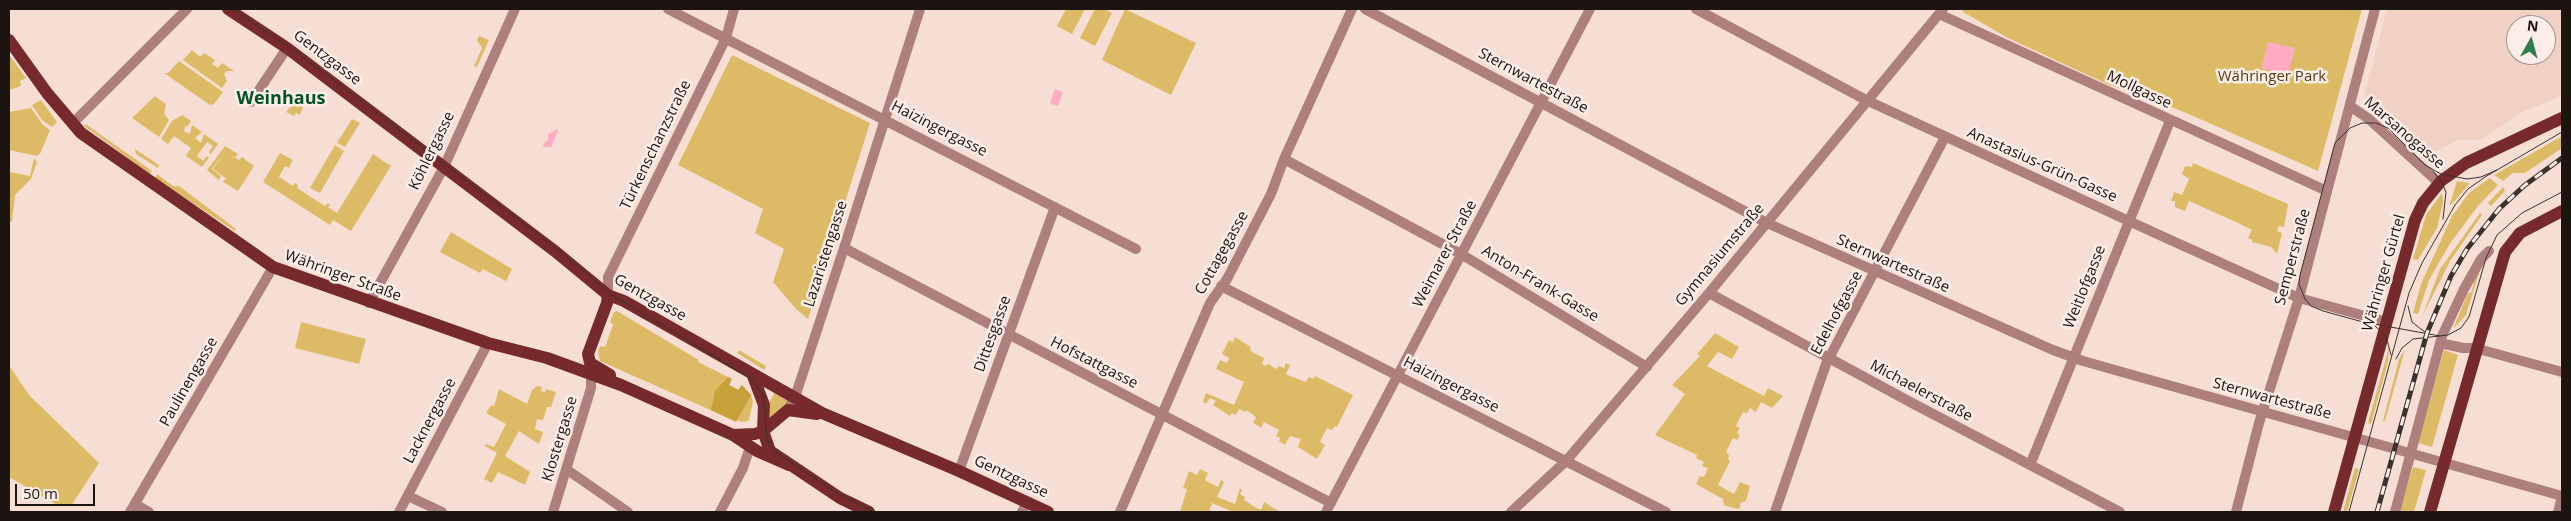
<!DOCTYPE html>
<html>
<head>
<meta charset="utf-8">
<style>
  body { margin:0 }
  #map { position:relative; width:2571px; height:521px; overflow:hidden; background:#f6ded4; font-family:"Open Sans",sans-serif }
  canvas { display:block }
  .frame { position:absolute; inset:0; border:10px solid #1c1410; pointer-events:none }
  .north { position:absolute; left:2506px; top:15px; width:50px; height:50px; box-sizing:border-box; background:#fcede7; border:1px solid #a29691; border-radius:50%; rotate:7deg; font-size:14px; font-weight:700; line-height:20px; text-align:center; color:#1c1410 }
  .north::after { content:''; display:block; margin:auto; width:18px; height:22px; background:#2f7d4d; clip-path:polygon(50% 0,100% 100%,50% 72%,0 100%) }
  .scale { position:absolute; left:15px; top:484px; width:80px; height:22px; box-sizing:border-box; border:2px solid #1c1410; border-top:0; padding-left:6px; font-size:15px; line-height:18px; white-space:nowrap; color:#1c1410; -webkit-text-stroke:4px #fcede7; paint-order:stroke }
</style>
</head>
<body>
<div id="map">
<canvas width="2571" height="521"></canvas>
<div class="frame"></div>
<div class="north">N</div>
<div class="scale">50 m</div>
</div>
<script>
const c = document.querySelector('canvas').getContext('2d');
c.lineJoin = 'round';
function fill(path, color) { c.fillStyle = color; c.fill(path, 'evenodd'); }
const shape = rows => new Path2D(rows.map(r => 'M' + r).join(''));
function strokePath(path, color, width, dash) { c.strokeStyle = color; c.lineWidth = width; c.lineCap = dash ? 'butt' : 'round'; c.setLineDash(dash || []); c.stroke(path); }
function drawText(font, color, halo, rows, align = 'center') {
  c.font = font + ' "Open Sans",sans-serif'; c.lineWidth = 5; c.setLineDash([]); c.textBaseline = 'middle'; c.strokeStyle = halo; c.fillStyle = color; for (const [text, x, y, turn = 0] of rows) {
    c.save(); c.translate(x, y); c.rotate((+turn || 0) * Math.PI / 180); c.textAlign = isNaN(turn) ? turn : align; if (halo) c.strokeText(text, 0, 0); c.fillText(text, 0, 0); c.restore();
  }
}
fill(shape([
  [2387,9,2562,9,2562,96,2520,113,2480,140,2460,140,2430,153,2364,97],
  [2516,25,2546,25,2546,55,2516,55]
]), '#f1d1c4');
fill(shape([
  [1066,9,1085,9,1072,34,1057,26],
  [1095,9,1104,9,1112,13,1095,46,1080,38],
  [1125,9,1196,43,1171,95,1102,60],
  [1963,9,2362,9,2318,171,2184,112,2107,84,2008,38,1963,12],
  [479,36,489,40,477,67,474,66,482,48,477,40],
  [192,50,200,57,204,53,215,60,212,64,218,68,222,63,234,71,227,71,224,74,227,81,222,88,183,60],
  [9,55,26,78,20,81,21,86,9,90],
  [732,55,870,123,808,319,796,309,773,282,784,249,755,233,763,209,678,165],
  [179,61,223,92,214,104,210,105,164,73,168,73],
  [155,96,166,104,164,114,169,120,159,137,132,118],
  [41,100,57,122,52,127,42,120,32,105],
  [293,104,303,107,300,115,296,113,294,116,286,112],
  [31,108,43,125,50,130,40,154,37,156,9,150,9,112],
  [182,115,191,121,187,127,185,126,184,131,190,134,192,125,202,132,195,138,201,143,204,134,218,144,211,154,209,152,213,146,207,142,197,156,203,161,207,156,209,158,202,167,186,156,191,148,174,136,168,144,161,139,172,121],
  [352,119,360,123,345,147,337,143],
  [83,125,87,125,152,171,150,174],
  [2562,136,2562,148,2525,173,2513,173,2503,181,2494,175],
  [335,145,344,151,320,193,310,188],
  [225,146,238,154,236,157,232,156,239,160,242,157,254,166,238,191,223,182,225,179,228,180,213,169,226,151,212,169,221,176,219,180,207,170],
  [135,149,159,165,158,168,136,154],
  [280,153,293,160,289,168,285,166,279,177,293,186,295,183,298,185,297,188,325,206,328,203,330,205,328,207,337,213,373,154,391,166,351,231,333,220,330,225,263,182],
  [34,158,37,162,31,179,15,195,12,222,9,220,9,172,30,176],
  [2193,163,2288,204,2284,227,2279,226,2277,231,2282,233,2277,254,2271,247,2252,242,2252,240,2248,238,2252,230,2238,223,2189,201,2185,211,2175,207,2175,201,2171,201,2174,192,2182,195,2189,179,2182,174,2185,166,2192,167],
  [157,174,173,186,179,186,236,229,235,231,155,178],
  [2490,178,2498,185,2478,206,2451,242,2429,280,2418,314,2413,313,2421,284,2452,216,2469,193],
  [2457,181,2470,183,2451,205,2450,204],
  [2503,187,2505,191,2491,206,2488,203],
  [2442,193,2443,203,2437,228,2418,260,2413,259,2426,215],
  [2480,213,2482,215,2450,261,2422,317,2440,269],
  [451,232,512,269,506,281,483,269,480,273,440,252],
  [2480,270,2466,315,2453,329,2468,293,2471,293,2474,283,2471,282],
  [617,311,699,360,698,362,732,379,729,385,738,390,742,385,751,395,753,402,749,420,745,422,733,420,600,361,598,351,600,346,605,347,613,325,610,322,614,312],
  [301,322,366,339,359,364,295,348],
  [1715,333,1739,347,1732,359,1718,352,1707,366,1764,396,1768,388,1783,396,1772,408,1761,402,1756,412,1750,408,1747,413,1743,412,1736,426,1740,428,1737,433,1740,435,1737,440,1733,438,1726,452,1729,455,1728,459,1730,461,1718,485,1734,494,1740,482,1750,486,1746,501,1740,503,1740,508,1737,509,1724,505,1723,499,1696,484,1700,476,1704,477,1708,468,1702,466,1704,462,1696,458,1697,455,1655,435,1685,394,1672,385,1700,356,1697,354],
  [1235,337,1251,347,1250,350,1254,353,1264,358,1262,364,1265,366,1269,364,1276,369,1279,366,1284,368,1286,363,1290,365,1286,374,1290,376,1306,382,1309,377,1313,379,1315,376,1353,395,1337,427,1335,426,1332,430,1327,428,1320,442,1325,445,1317,459,1298,447,1301,439,1290,436,1285,445,1279,441,1280,438,1276,436,1279,430,1264,422,1261,428,1257,425,1253,423,1256,417,1246,410,1245,412,1239,409,1236,415,1232,413,1230,416,1213,405,1216,401,1210,398,1206,404,1203,402,1206,393,1234,405,1244,382,1216,369,1220,360,1227,363,1229,358,1222,354,1229,340,1233,342],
  [2389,347,2388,362,2371,424,2368,423],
  [2405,349,2385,421,2383,421,2399,359],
  [739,350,766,366,764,370,737,353],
  [2444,350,2458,355,2432,447,2418,443],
  [9,365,29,395,99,463,71,506,59,506,9,477],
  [537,386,542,387,541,391,545,392,546,389,556,392,551,407,547,407,543,420,537,419,535,429,543,432,539,444,519,431,505,456,530,472,525,485,498,472,492,483,484,479,497,453,485,446,486,444,494,447,506,424,486,413,491,405,494,406,499,389,527,404,532,390],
  [775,392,787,399,788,402,770,419,770,401],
  [2413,467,2426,470,2414,512,2399,512],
  [2355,468,2359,469,2347,512,2343,512],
  [1200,469,1208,473,1205,480,1218,487,1221,480,1224,482,1217,497,1235,504,1240,488,1242,490,1240,494,1245,497,1244,500,1255,507,1261,510,1264,502,1280,512,1233,512,1212,503,1209,512,1180,512,1187,489,1183,488,1189,471,1197,475]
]), '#db6');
fill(shape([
  [728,377,732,379,729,385,738,390,742,385,751,395,736,422,711,410,715,391]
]), '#c7a13a');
fill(shape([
  [2268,42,2295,48,2288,75,2261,68],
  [1055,89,1063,92,1058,106,1050,103],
  [557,129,558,131,551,147,544,147,543,144,548,140,548,134]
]), '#ffacc3');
strokePath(shape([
  [668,9,1136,249],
  [1365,9,1767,223,2053,350,2083,361,2562,496],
  [1696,9,1866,100,2155,233,2299,298,2387,322],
  [1939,14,2327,191],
  [251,102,287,48],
  [2350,106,2369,119,2439,183],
  [72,124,187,9],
  [1284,159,1461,254,1647,367],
  [844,248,1331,503],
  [1221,286,1666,512],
  [1709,293,1912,403,2120,512],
  [608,295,608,277,726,38,734,9],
  [369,303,444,167,515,9],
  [2440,343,2463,348,2475,348,2562,372],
  [788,410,797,391,844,248,920,9],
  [2030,465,2170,121],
  [566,469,628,512],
  [959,471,1055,207],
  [408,496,442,512],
  [135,504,149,512],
  [130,512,273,267],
  [399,512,488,343],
  [553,512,591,388,591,375],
  [720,512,743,468,750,447],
  [1022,512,1027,502],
  [1120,512,1210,303,1227,279,1271,194,1284,159,1352,9],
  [1326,512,1590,9],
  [1511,512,1566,461,1709,293,1943,9],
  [1775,512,1826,364,1945,137],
  [2236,512,2259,423,2299,298,2375,9],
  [2395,512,2442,336,2464,289,2481,259,2489,251],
  [2558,512,2562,497]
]), '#ad807d', 10);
strokePath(shape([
  [228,9,287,48,556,252,608,295,624,301,822,413,959,471,1048,512],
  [9,40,47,93,81,133,273,267,488,343,547,358,621,385,733,435,757,451,789,465],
  [608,295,607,303,588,354,590,363,610,375],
  [753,376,764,405,763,431,770,451,840,498,869,512],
  [733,435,755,434,763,431,788,410,817,414],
  [2334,512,2415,220,2423,203,2441,181,2466,163,2562,118],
  [2430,512,2505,252,2520,233,2562,211]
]), '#762a2b', 12);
strokePath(shape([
  [232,9,291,48,561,252,612,295,752,379,764,396,766,433,769,445,774,451,840,495,875,512],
  [2433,171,2441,181,2446,192,2443,219],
  [2408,306,2412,322,2426,333],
  [2375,326,2386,336,2391,355],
  [2440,336,2363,322,2323,311,2311,306,2305,299,2299,284,2300,275,2335,143,2350,128,2362,123,2376,123,2388,128,2425,165,2441,174,2467,179,2481,177,2497,170],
  [2396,359,2402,348,2413,339,2448,335,2461,328,2469,317,2486,258,2497,235,2522,213,2562,192],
  [2349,512,2409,293,2422,263,2455,205,2468,189,2485,177,2562,132]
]), '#3c312c', 1);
const rail = shape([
  [2377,512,2427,333,2451,276,2467,249,2499,209,2525,185,2562,158]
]);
strokePath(rail, '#3c312c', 5);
strokePath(rail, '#fcede7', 3, [9]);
drawText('15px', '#1c1410', '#fcede7', [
  ["Gentzgasse",327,58,37],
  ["Sternwartestraße",1533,81,28],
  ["Mollgasse",2139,90,25],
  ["Haizingergasse",939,129,27],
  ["Marsanogasse",2404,133,41],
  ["Türkenschanzstraße",656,145,-64],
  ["Köhlergasse",432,151,-64],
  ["Anastasius-Grün-Gasse",2042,165,24],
  ["Cottagegasse",1222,253,-61],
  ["Lazaristengasse",826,254,-72],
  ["Weimarer Straße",1445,254,-62],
  ["Gymnasiumstraße",1720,255,-50],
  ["Semperstraße",2293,257,-75],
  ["Sternwartestraße",1893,264,24],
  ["Währinger Gürtel",2384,273,-74],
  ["Währinger Straße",343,276,20],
  ["Anton-Frank-Gasse",1540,284,31],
  ["Weitlofgasse",2085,287,-68],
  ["Gentzgasse",650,298,29],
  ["Edelhofgasse",1837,313,-62],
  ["Dittesgasse",993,334,-70],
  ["Hofstattgasse",1094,363,27],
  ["Paulinengasse",189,382,-60],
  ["Haizingergasse",1451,385,27],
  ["Michaelerstraße",1921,391,28],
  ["Sternwartestraße",2272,399,15],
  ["Lacknergasse",430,421,-62],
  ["Klostergasse",560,439,-73],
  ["Gentzgasse",1011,477,25]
]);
drawText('15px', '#4f3f15', '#fcede7', [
  ["Währinger Park",2272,77]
]);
drawText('bold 18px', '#005329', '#fcede7', [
  ["Weinhaus",281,99]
]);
</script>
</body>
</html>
